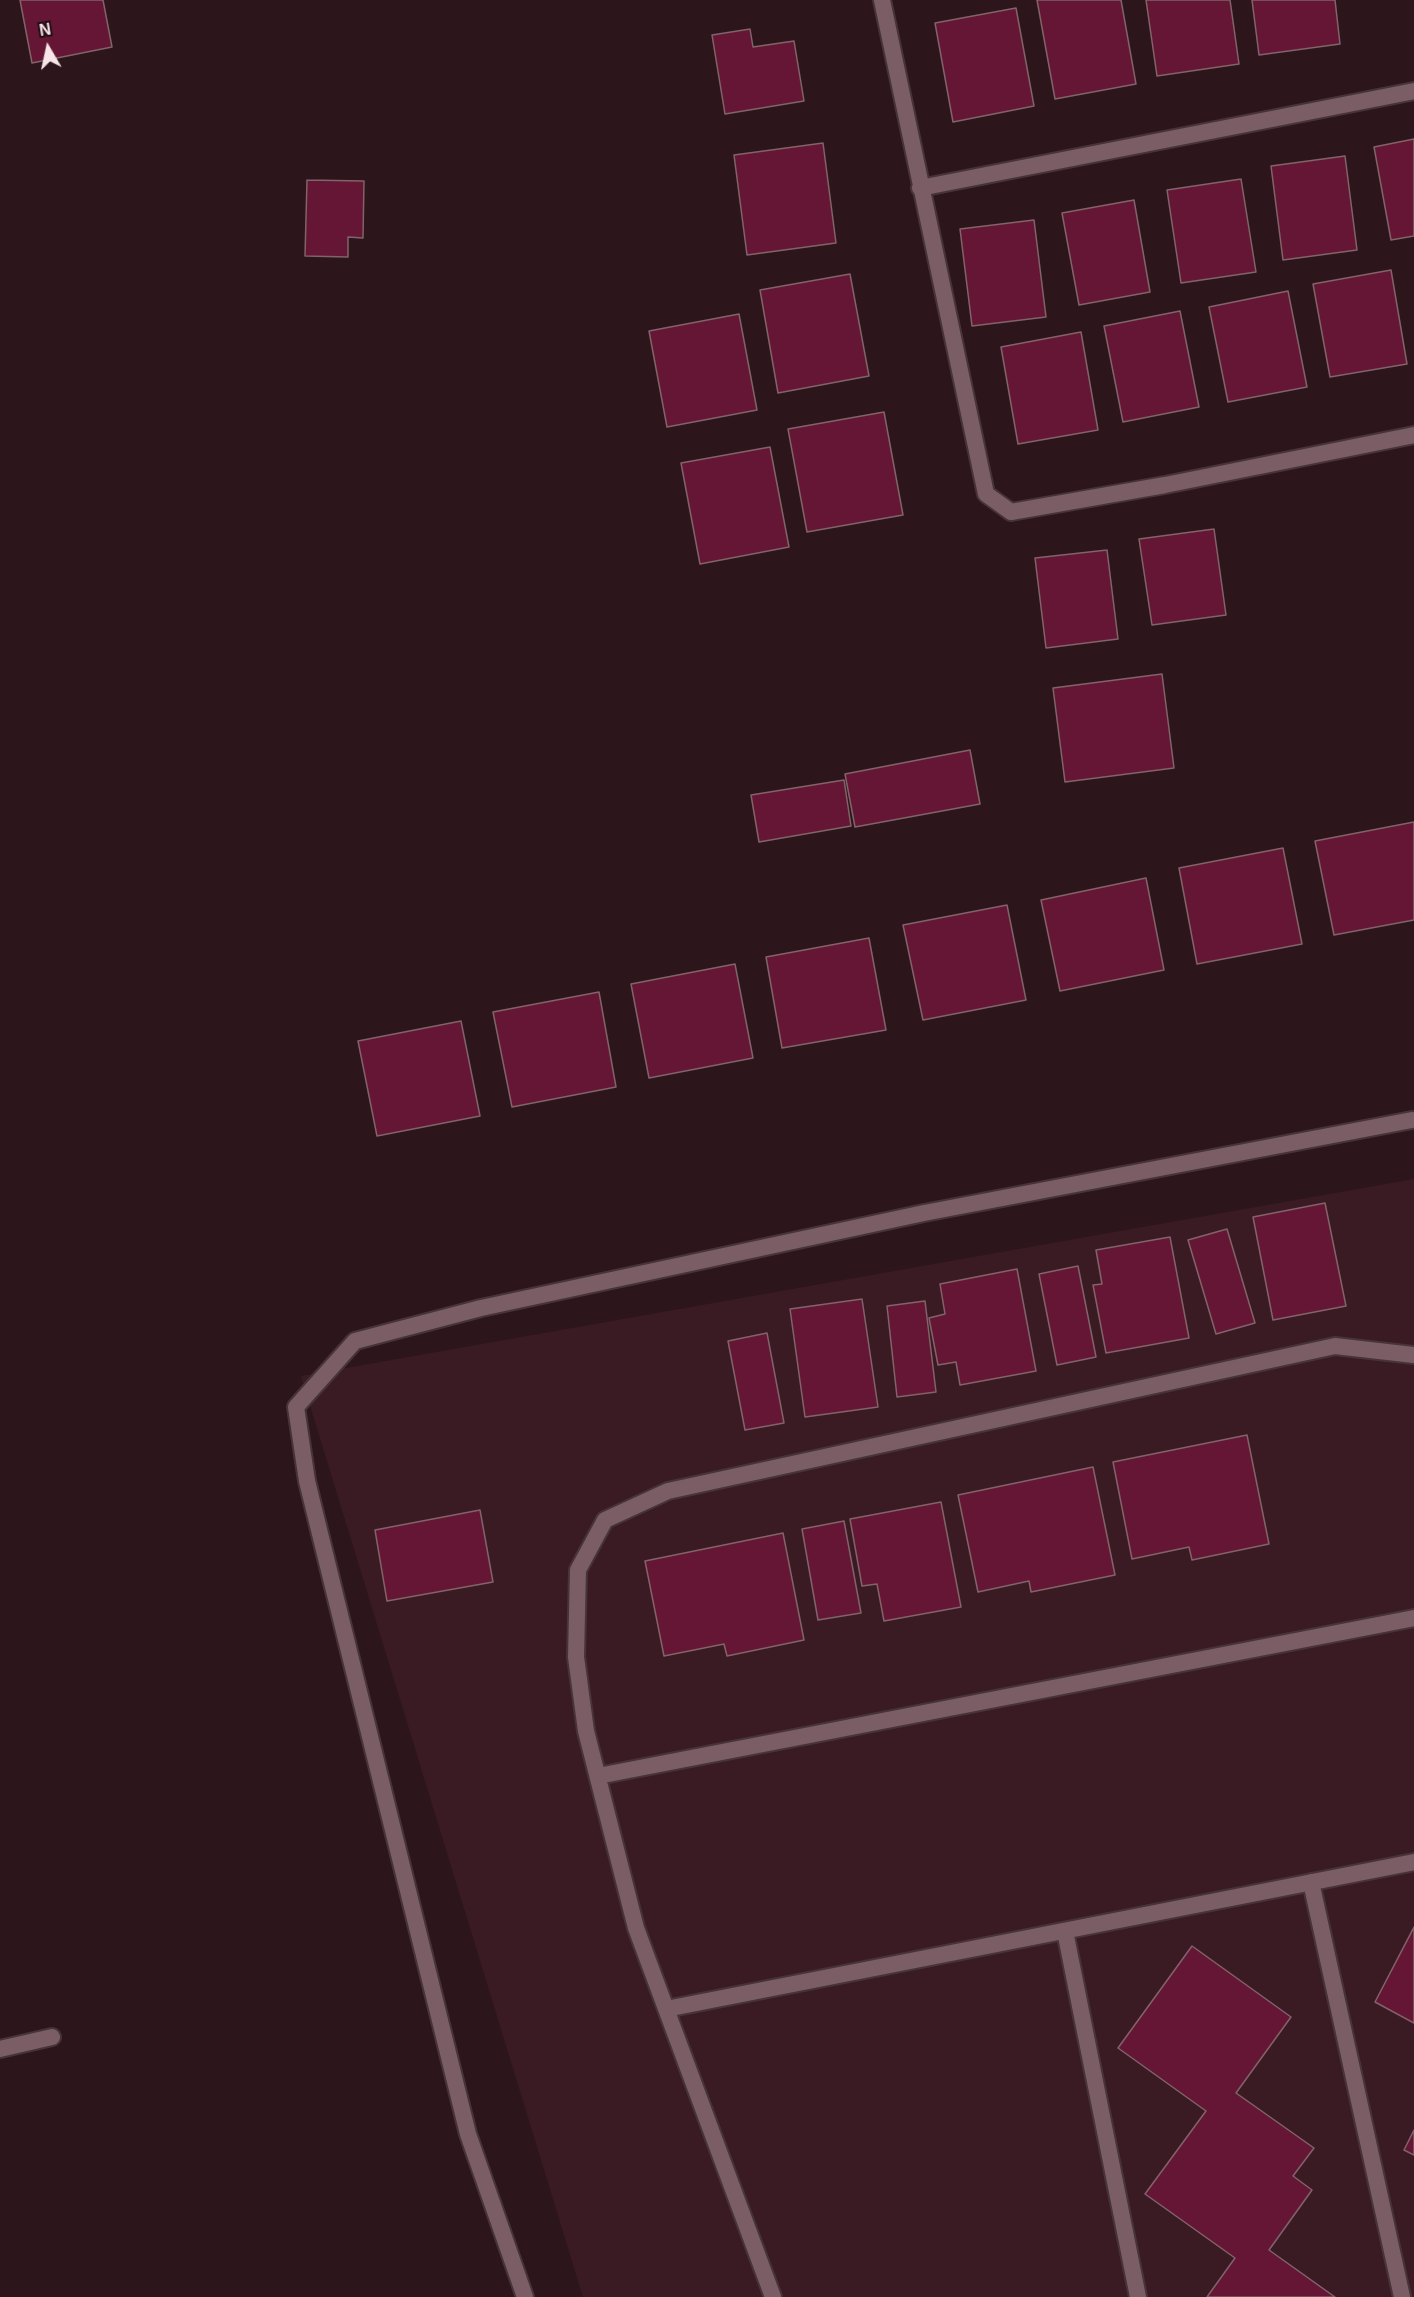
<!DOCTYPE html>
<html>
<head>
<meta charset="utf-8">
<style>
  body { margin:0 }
  #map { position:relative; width:1414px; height:2297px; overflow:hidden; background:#2d151c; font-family:Arial,sans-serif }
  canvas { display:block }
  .north { position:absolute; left:18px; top:18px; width:60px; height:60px; -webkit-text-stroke:4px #230c13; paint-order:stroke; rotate:351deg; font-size:16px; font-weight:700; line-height:24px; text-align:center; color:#f7e5e9 }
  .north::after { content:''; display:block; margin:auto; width:21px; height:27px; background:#f7e5e9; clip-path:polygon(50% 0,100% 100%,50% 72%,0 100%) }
</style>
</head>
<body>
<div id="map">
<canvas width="1414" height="2297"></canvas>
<div class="north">N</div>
</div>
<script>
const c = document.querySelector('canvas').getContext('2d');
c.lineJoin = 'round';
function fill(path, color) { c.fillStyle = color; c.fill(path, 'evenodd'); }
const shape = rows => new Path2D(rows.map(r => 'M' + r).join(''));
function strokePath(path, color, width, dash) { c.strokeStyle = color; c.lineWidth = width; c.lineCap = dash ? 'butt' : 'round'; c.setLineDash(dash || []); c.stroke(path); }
fill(shape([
  [1414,1179,1414,2297,583,2297,301,1376]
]), '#3a1b24');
const building = shape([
  [20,0,103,0,112,47,32,63,20,0],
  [1037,0,1121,0,1136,84,1055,99,1037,0],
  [1146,0,1230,0,1239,64,1157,76,1146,0],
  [1252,0,1335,0,1340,44,1259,55,1252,0],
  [1016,8,1034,106,953,122,935,23,1016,8],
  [750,29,753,47,794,41,804,101,725,114,712,35,750,29],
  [1414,139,1414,236,1391,240,1374,147,1414,139],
  [823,143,836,243,747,255,734,155,823,143],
  [1345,156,1357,250,1283,260,1271,166,1345,156],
  [1241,179,1256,272,1181,283,1167,190,1241,179],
  [307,180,364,181,363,238,348,237,348,257,305,256,307,180],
  [1134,200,1150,292,1079,305,1062,213,1134,200],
  [1034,220,1046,317,972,326,960,229,1034,220],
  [1391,270,1407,364,1330,377,1313,284,1391,270],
  [850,274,869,376,778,393,760,290,850,274],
  [1288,291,1307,387,1228,402,1209,307,1288,291],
  [1180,311,1199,407,1123,422,1104,326,1180,311],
  [739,314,757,410,667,427,649,331,739,314],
  [1081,332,1098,430,1018,444,1001,347,1081,332],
  [884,412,903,515,807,532,788,429,884,412],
  [770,447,789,547,700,564,681,463,770,447],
  [1214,529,1226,615,1152,625,1139,539,1214,529],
  [1107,550,1118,639,1046,648,1035,558,1107,550],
  [1162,674,1174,768,1065,782,1053,688,1162,674],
  [970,750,980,804,855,827,845,774,970,750],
  [844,780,851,826,759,842,751,795,844,780],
  [1414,822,1414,920,1334,935,1315,841,1414,822],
  [1283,848,1302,944,1197,964,1179,868,1283,848],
  [1146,878,1164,970,1060,991,1041,900,1146,878],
  [1007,905,1026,1000,923,1020,903,925,1007,905],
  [869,938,886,1030,782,1048,766,957,869,938],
  [735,964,753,1058,649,1078,631,984,735,964],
  [599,992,616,1087,512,1107,493,1012,599,992],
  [461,1021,480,1116,377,1136,358,1041,461,1021],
  [1325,1203,1346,1306,1273,1320,1253,1217,1325,1203],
  [1227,1229,1255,1323,1216,1334,1188,1240,1227,1229],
  [1170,1237,1189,1338,1106,1353,1093,1285,1102,1284,1096,1250,1170,1237],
  [1078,1266,1096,1357,1057,1365,1039,1274,1078,1266],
  [1017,1269,1036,1371,960,1385,956,1362,938,1365,929,1318,945,1314,940,1284,1017,1269],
  [862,1299,878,1407,805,1417,790,1309,862,1299],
  [925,1301,936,1392,897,1397,887,1306,925,1301],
  [767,1333,784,1423,745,1430,728,1341,767,1333],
  [1247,1435,1269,1544,1192,1560,1189,1547,1132,1559,1113,1462,1247,1435],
  [1093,1467,1115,1575,1031,1592,1029,1581,978,1592,958,1495,1093,1467],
  [941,1502,961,1607,884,1621,877,1584,862,1586,850,1519,941,1502],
  [480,1510,493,1582,387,1601,375,1530,480,1510],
  [844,1521,861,1613,818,1620,802,1529,844,1521],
  [783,1533,804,1640,727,1656,724,1644,664,1656,645,1561,783,1533],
  [1414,1927,1414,2023,1375,2002,1414,1927],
  [1192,1946,1291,2017,1236,2093,1314,2148,1293,2176,1312,2190,1269,2250,1335,2297,1207,2297,1235,2258,1145,2194,1206,2111,1118,2048,1192,1946],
  [1414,2130,1414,2155,1404,2150,1414,2130]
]);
fill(building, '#661635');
strokePath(building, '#81636a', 1.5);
const minor = shape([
  [882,0,986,494,1011,512,1165,485,1414,435],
  [920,188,1414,91],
  [598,1776,1414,1618],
  [1311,1882,1402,2297],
  [1065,1931,1138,2297],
  [666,2009,1414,1862],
  [0,2049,52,2037],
  [773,2297,636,1928,586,1731,576,1657,578,1570,605,1520,668,1491,1335,1346,1414,1355]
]);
const tertiary = shape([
  [525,2297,468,2134,307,1481,296,1407,355,1341,481,1308,924,1213,1412,1120]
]);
strokePath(minor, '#463439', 20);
strokePath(tertiary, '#463439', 20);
strokePath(minor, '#7b5d65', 16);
strokePath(tertiary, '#7b5d65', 16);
</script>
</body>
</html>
